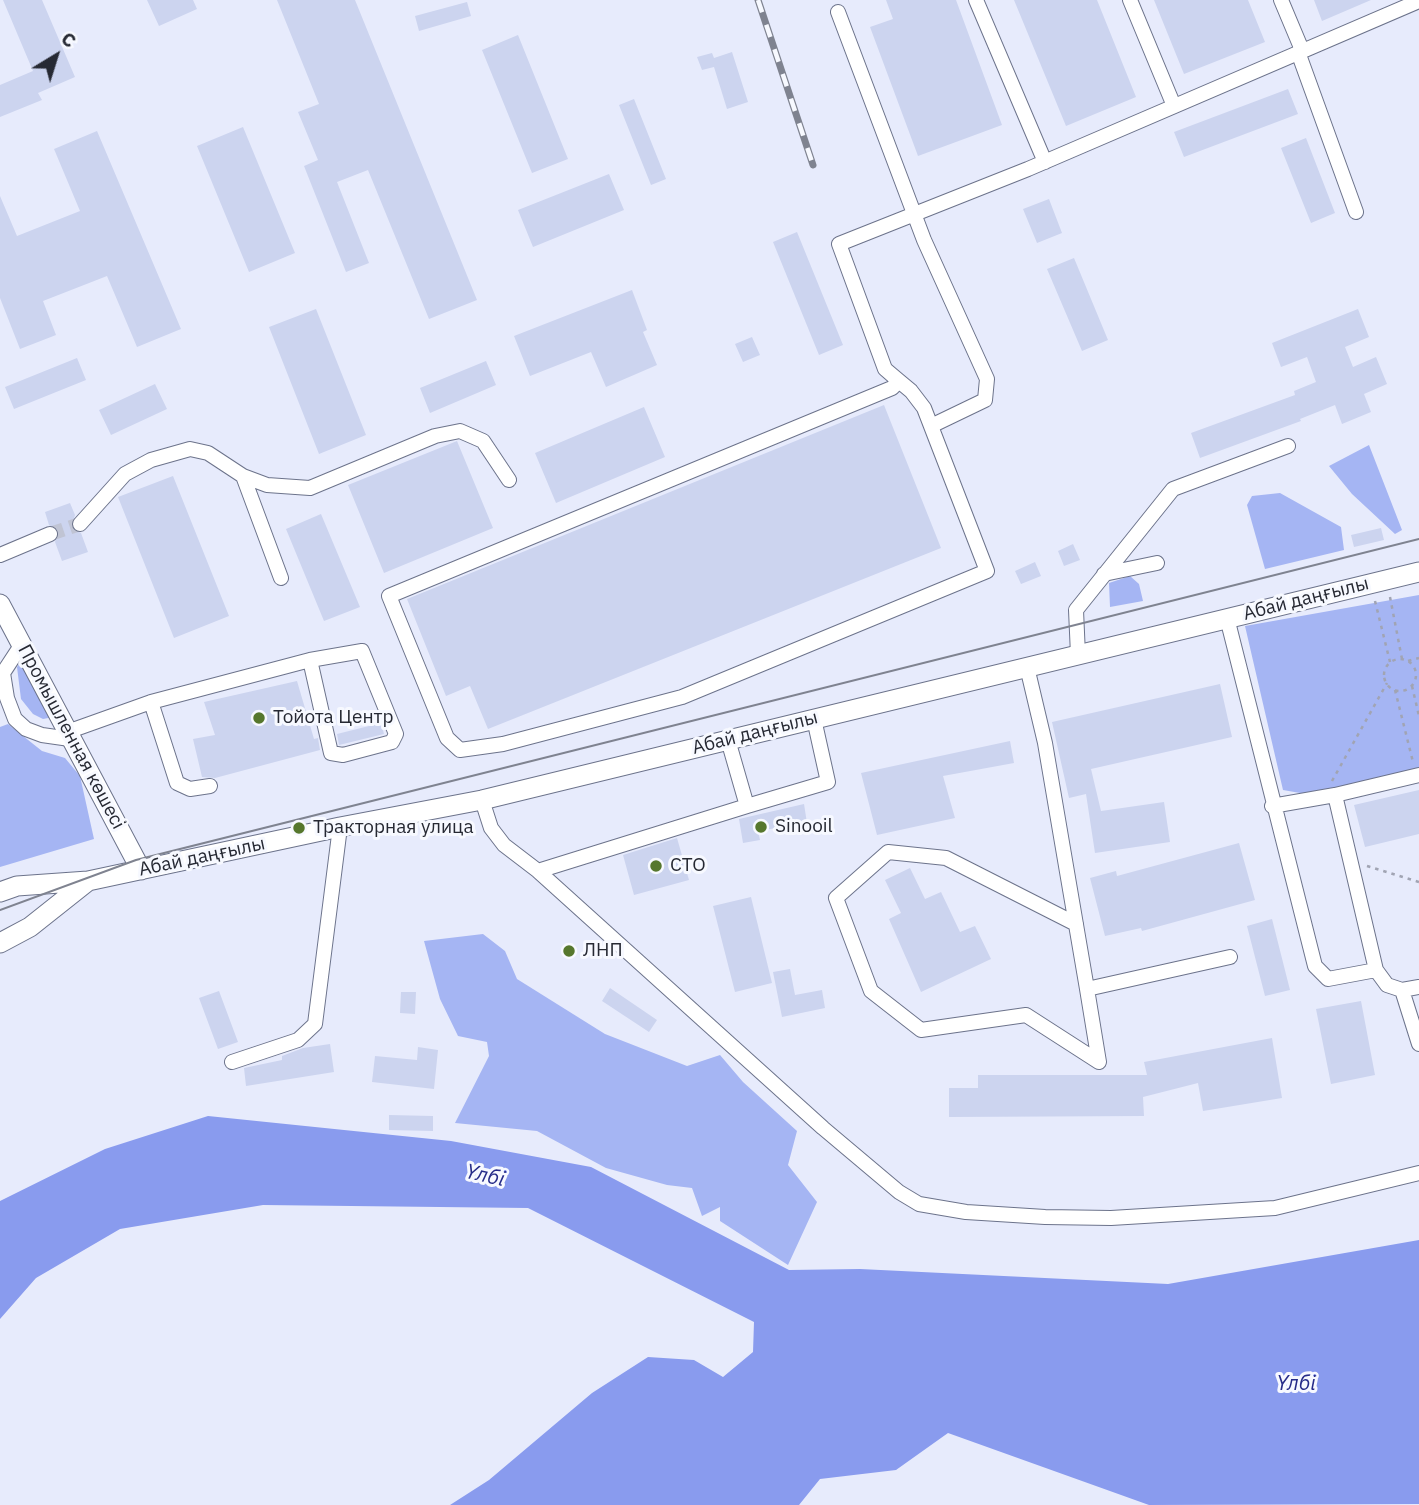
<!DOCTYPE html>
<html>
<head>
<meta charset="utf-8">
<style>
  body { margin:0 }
  #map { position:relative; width:1419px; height:1505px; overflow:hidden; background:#e7ebfc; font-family:"IBM Plex Sans",sans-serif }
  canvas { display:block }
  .north { position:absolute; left:21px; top:21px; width:70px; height:70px; -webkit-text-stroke:5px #f7f9ff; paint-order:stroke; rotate:38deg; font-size:19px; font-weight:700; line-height:28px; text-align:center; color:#262933 }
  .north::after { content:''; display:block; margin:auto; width:24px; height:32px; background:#262933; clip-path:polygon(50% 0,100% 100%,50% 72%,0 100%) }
</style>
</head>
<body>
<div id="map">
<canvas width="1419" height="1505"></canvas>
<div class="north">С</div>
</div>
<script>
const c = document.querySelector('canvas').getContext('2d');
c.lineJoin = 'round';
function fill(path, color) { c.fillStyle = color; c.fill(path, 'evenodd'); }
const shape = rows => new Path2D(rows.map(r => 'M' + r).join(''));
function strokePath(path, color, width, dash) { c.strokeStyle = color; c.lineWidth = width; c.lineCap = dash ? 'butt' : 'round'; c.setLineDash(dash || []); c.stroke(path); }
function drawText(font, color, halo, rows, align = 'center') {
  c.font = font + ' "IBM Plex Sans",sans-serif'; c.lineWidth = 6; c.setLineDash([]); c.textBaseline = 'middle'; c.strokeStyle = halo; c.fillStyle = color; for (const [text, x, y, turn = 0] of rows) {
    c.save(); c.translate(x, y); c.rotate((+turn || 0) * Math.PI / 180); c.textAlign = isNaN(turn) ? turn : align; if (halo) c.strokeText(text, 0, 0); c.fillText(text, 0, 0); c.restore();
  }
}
fill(shape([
  [1369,445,1402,530,1395,534,1352,494,1329,466],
  [1280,493,1341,527,1344,550,1265,569,1247,505,1252,496],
  [1130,576,1139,584,1143,601,1110,607,1109,583],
  [1419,595,1419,775,1323,797,1283,790,1245,626],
  [27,655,59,716,43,719,33,714,21,699,17,667],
  [8,724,42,751,65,758,80,776,94,839,0,867,0,727],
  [483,934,505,951,517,979,605,1034,687,1066,720,1055,743,1082,797,1131,788,1165,817,1202,788,1265,720,1221,720,1207,702,1216,692,1188,667,1185,606,1168,537,1131,455,1123,489,1056,487,1042,458,1036,440,999,424,941]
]), '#a5b5f3');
fill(shape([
  [208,1116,451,1141,591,1167,789,1270,860,1269,1168,1284,1419,1240,1419,1504,1149,1505,948,1433,896,1470,820,1479,799,1505,450,1505,489,1480,592,1393,648,1357,694,1360,723,1377,753,1352,754,1322,528,1208,263,1205,120,1229,36,1278,0,1319,0,1201,105,1149]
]), '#899bee');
fill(shape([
  [3,0,42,0,75,77,38,93,42,100,0,117,0,85,33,71],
  [147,0,193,0,197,9,159,26],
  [277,0,355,0,477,300,429,319,368,170,337,182,369,263,346,272,304,166,318,160,298,112,319,104],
  [886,0,956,0,1002,125,918,156,870,27,893,19],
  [1014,0,1097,0,1136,97,1066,126],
  [1154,0,1248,0,1265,42,1184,74],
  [1314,0,1371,0,1322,21],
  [467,2,471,16,419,31,415,16],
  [518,35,568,159,532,173,482,50],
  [732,52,748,102,727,109,714,67,702,70,697,57,712,53,714,58],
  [1288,89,1298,114,1184,157,1174,132],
  [634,99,666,179,651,185,619,105],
  [243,127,295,253,249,272,197,146],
  [97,131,181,329,137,347,107,276,43,301,56,335,20,349,0,298,0,196,17,236,80,211,54,149],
  [1306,138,1335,213,1311,223,1281,148],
  [609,174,624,210,533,247,518,210],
  [1049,199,1062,233,1037,243,1023,209],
  [797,232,843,345,819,355,773,242],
  [1074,258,1108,340,1082,351,1047,269],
  [632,290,647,330,643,332,657,365,606,387,591,352,530,376,514,336],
  [316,309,366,435,319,454,269,327],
  [1358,309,1369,337,1345,347,1353,367,1376,357,1387,384,1364,394,1371,412,1342,424,1335,405,1300,419,1301,421,1200,458,1191,433,1295,395,1294,391,1316,382,1307,357,1281,367,1272,343],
  [752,337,760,355,743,362,735,344],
  [77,358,86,380,14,409,5,387],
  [486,361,496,385,430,413,420,388],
  [155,384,167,409,111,435,99,410],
  [884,405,941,548,488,729,470,686,446,696,407,599],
  [644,407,665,457,556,503,535,453],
  [457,441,493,528,384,573,348,485],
  [173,476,229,616,174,638,118,497],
  [70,503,75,515,71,528,81,533,88,552,62,561,55,542,59,531,49,525,45,512],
  [321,514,360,607,324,621,286,529],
  [1381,528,1384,540,1354,547,1351,535],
  [1073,544,1080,560,1064,566,1058,551],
  [1035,562,1041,576,1021,584,1015,571],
  [297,681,314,739,318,738,320,750,215,778,202,777,193,739,215,735,204,702],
  [1220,684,1232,737,1091,769,1101,811,1164,802,1170,842,1095,853,1086,794,1069,798,1052,722],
  [381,723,384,734,339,745,337,734],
  [1010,741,1014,763,943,776,955,818,877,835,861,773],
  [1419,790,1419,834,1365,847,1354,805],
  [804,804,807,823,758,831,760,840,743,843,739,819],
  [677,838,689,880,634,895,623,855],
  [1239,843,1255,900,1142,931,1141,928,1105,936,1090,878,1116,871,1117,876],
  [910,868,925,899,941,892,960,932,975,926,991,959,921,992,889,919,901,913,885,880],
  [751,897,772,983,735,992,713,906],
  [1272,919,1290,990,1265,996,1247,926],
  [790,969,795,995,822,990,825,1008,782,1017,773,972],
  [610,988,657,1020,649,1032,602,1001],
  [219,991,238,1042,218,1049,199,998],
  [401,992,416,992,415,1014,400,1013],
  [1361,1001,1375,1075,1331,1084,1316,1009],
  [1272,1038,1282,1098,1203,1111,1198,1083,1143,1097,1144,1116,949,1117,949,1088,978,1088,978,1075,1147,1075,1144,1062],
  [330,1044,334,1072,246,1086,244,1068,282,1060,282,1056,303,1048],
  [418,1047,438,1050,434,1089,372,1082,375,1056,417,1060],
  [389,1115,433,1116,433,1131,389,1130]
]), '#ccd4ef');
strokePath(shape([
  [50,534,80,524]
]), '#c0c4d4', 14, [14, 7]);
const minor = shape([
  [976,0,1045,162],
  [1130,0,1174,106],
  [1281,0,1302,50],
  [838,12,924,240,987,379,985,400,931,426],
  [1298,52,1356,212],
  [899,381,892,388,389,596,447,738,460,750,503,744,682,697,987,571,924,408,911,391,899,381,885,369,839,244,1028,169,1419,1],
  [243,476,281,578],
  [80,524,125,474,151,460,190,449,208,453,243,476,267,485,310,488,435,436,460,431,483,441,509,480],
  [0,555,50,534],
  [1104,574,1157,563],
  [1227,618,1315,966,1328,979,1376,970,1387,985,1402,990,1419,987],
  [22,644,3,673,7,698,15,719,26,729,42,735,70,739],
  [1078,655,1076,610,1173,489,1288,446],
  [1027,667,1045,743,1087,989,1099,1062,1026,1015,921,1030,871,991,836,898,888,852,946,858,1076,924],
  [151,702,177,783,190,789,210,786],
  [67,732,151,702,310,660,362,651,396,734,392,742,343,755,331,753,310,660],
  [1335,795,1419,775],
  [482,800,491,828,504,845,538,871,823,1128,899,1192,919,1204,966,1212,1045,1217,1111,1218,1275,1208,1419,1173],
  [747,806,828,782,814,719],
  [1272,806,1335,795,1376,970],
  [538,871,747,806,728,740],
  [1087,989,1230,957],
  [1402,990,1419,1044],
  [232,1062,298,1040,315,1024,340,827]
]);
const major = shape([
  [0,604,141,870],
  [0,892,17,886,88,881,340,827,482,800,1419,572],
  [0,943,30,927,88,881]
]);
strokePath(minor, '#6c738b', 16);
strokePath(major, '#6c738b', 21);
strokePath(shape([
  [1390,597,1402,659],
  [1375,601,1390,662],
  '1384 675a16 16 0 1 1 32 0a16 16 0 1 1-32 0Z',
  [1408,661,1419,658],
  [1412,686,1419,716],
  [1395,690,1413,762],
  [1332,781,1387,683],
  [1367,866,1419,882]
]), '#a1a4b3', 2.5, [3.5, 5]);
strokePath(minor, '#fff', 14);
strokePath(major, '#fff', 19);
strokePath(shape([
  [0,910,136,860,1419,539]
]), '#7f8390', 2);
const rail = shape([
  [758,0,813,165]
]);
strokePath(rail, '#7f8390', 7);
strokePath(rail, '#f7f9ff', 4.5, [13]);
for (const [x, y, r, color] of [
  [259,718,7,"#56772d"],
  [761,827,7,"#56772d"],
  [299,828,7,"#56772d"],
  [656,866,7,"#56772d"],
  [569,951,7,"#56772d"]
]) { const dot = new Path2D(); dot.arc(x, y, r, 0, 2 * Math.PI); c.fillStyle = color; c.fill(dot); strokePath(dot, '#f7f9ff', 2.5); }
drawText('19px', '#262933', '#f7f9ff', [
  ["Абай даңғылы",1306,599,-14],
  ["Абай даңғылы",755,733,-14],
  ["Промышленная көшесі",71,737,62],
  ["Абай даңғылы",202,857,-12]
]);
drawText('19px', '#262933', '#f7f9ff', [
  ["Тойота Центр",273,718],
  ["Sinooil",775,827],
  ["Тракторная улица",313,828],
  ["СТО",670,866],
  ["ЛНП",583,951]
], 'left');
drawText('italic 21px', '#262c89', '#f7f9ff', [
  ["Үлбі",485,1176,13],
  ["Үлбі",1296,1384]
]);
</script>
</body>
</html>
